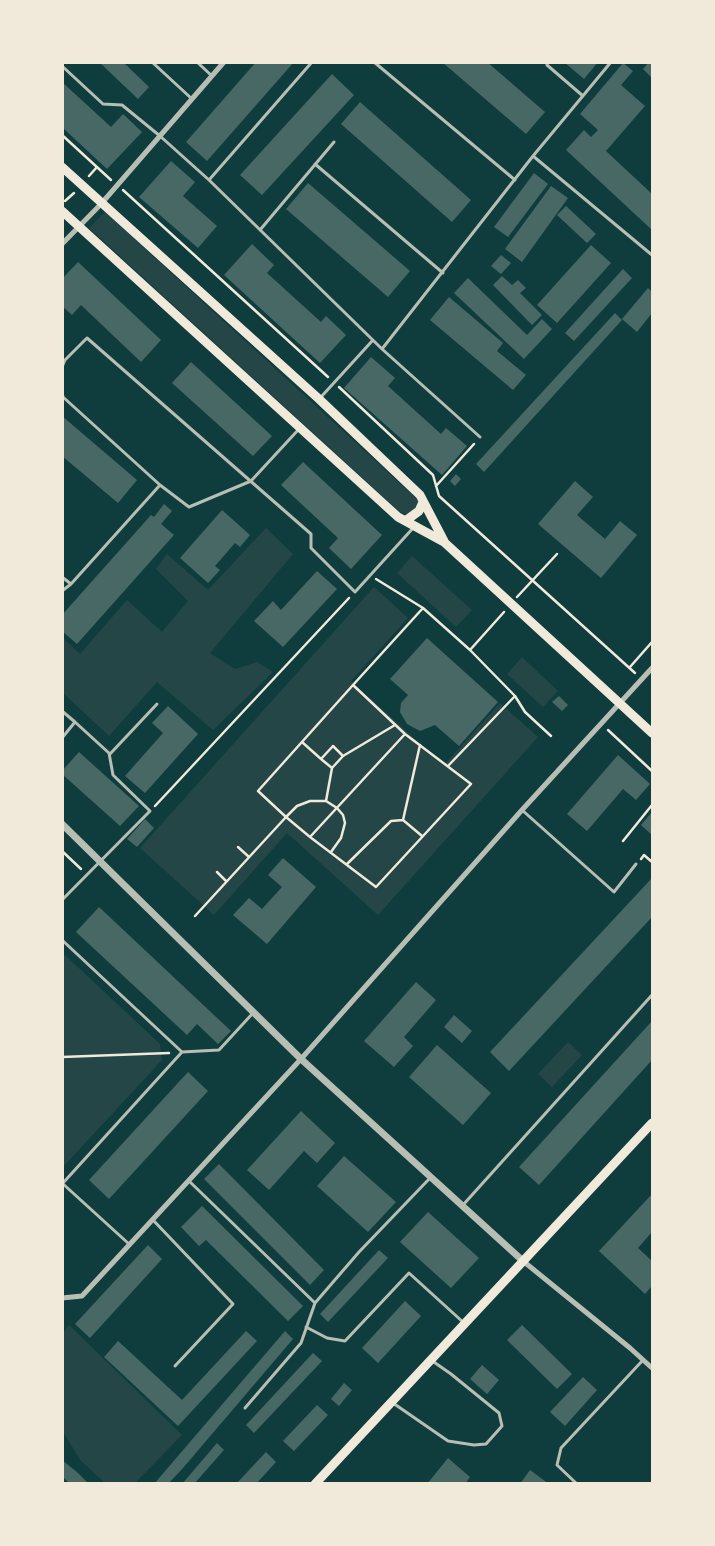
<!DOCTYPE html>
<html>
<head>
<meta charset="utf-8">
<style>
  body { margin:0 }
  #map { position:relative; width:715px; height:1546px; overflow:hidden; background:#0f3d3e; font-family:Helvetica,sans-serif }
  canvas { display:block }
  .frame { position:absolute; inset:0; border:64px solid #f1e9da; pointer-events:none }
</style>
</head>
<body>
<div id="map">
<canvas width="715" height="1546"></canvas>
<div class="frame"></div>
</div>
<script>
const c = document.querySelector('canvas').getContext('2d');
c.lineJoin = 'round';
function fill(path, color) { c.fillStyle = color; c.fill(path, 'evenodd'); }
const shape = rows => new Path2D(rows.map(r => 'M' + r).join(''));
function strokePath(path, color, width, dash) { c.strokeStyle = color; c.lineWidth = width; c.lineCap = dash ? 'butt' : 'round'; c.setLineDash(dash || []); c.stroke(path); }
fill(shape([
  [105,212,418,500,420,509,412,515,401,513,89,228],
  [266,528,293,554,210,653,235,669,257,662,273,672,213,730,157,682,109,736,63,693,63,638,80,654,127,600,162,632,188,601,156,569,167,554,208,590],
  [412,556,472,610,456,627,397,573],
  [374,587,408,618,351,681,444,765,500,703,538,737,378,915,287,833,214,915,140,848],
  [522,657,558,691,543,707,507,674],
  [65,955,160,1044,162,1060,63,1167,62,957],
  [568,1042,582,1055,552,1087,538,1074],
  [69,1325,182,1435,135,1483,105,1483,81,1461,63,1432,63,1333]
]), '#244646');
fill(shape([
  [99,62,123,62,149,87,138,99],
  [256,62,294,62,207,161,186,142],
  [442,62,487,62,545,112,526,134],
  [564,62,598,62,584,79],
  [649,62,652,62,652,78,643,69],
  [623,63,633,71,621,85,645,106,606,151,652,194,652,230,566,150,584,130,591,137,598,130,580,114],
  [332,74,354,95,262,195,240,175],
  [62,82,111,127,123,114,142,132,107,169,62,127],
  [360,102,471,200,452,222,341,124],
  [171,161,195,182,183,196,217,226,198,248,139,197],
  [534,173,548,184,508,237,494,227],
  [308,183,410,271,388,297,286,209],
  [551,186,568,198,522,262,505,249],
  [566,206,596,234,587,243,557,215],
  [252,244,274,265,267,273,321,322,326,316,346,335,320,363,224,275],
  [591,245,611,263,557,323,537,305],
  [501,255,511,263,501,274,491,266],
  [78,262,161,340,141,362,81,305,72,315,62,306,62,279],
  [623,269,632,278,574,341,565,333],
  [502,276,512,285,518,280,526,288,520,293,542,315,532,325,493,285],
  [468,278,527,335,542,319,552,329,524,359,454,293],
  [648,288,652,292,652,313,637,332,622,319],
  [449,297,503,343,497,351,526,375,513,390,430,320],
  [615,313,622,320,484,472,476,464],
  [371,357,395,378,388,386,441,434,446,428,467,446,442,475,344,388],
  [191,362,272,436,253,456,172,383],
  [62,416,137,480,118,503,62,456],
  [303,462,382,535,351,569,329,548,338,538,281,485],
  [456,474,461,479,455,486,450,481],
  [575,481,593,497,577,515,605,539,620,521,637,535,601,578,538,524],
  [164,504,172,511,161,524,174,535,77,644,62,631,62,615,151,515,154,517],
  [222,510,250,535,240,547,235,543,215,566,220,570,208,583,180,558],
  [317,571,337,589,283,647,254,621,273,601,281,610],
  [427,638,498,702,459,746,435,725,420,731,407,724,400,712,401,703,408,695,390,679],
  [559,696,568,705,562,711,552,702],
  [168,706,198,734,145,793,125,776,163,733,152,723],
  [79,752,139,806,120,826,62,774,62,771],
  [618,755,650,784,636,800,623,789,587,831,567,814],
  [652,812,652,835,641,825],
  [145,819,154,828,137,847,127,839],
  [283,858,316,887,267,944,233,915,249,898,262,909,282,887,268,875],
  [652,878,652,917,509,1071,490,1052],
  [99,907,231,1031,218,1044,197,1024,187,1035,76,932],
  [416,982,436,1000,404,1037,413,1046,394,1067,364,1041],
  [454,1015,472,1031,462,1043,444,1027],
  [652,1021,652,1060,539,1185,519,1167],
  [437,1045,491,1093,463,1125,409,1077],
  [188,1072,208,1091,109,1199,89,1180],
  [301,1111,335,1143,317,1163,304,1151,269,1190,247,1170],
  [344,1156,396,1202,368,1232,317,1186],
  [219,1164,324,1270,310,1285,204,1179],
  [652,1194,652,1232,638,1248,652,1261,652,1286,645,1294,599,1251],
  [202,1206,303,1306,288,1321,206,1240,199,1246,181,1227],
  [428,1212,479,1258,451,1288,400,1242],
  [148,1245,162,1259,90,1338,75,1324],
  [379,1250,388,1258,328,1322,320,1314],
  [405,1301,421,1316,378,1363,362,1348],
  [522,1325,572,1374,557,1389,507,1340],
  [246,1331,257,1341,178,1426,104,1357,118,1341,182,1400],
  [285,1331,293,1339,183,1468,168,1484,154,1484],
  [313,1353,322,1361,254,1433,246,1425],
  [482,1365,499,1380,487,1394,470,1379],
  [583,1377,597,1390,565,1426,550,1412],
  [344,1383,352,1390,339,1406,331,1399],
  [317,1405,328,1415,294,1451,283,1441],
  [217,1443,224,1450,194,1484,182,1484],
  [266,1452,276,1462,256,1484,236,1484],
  [448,1458,470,1477,465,1484,427,1484],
  [62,1460,78,1473,89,1484,70,1484,62,1476],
  [530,1470,549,1484,520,1484]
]), '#486865');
strokePath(shape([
  [62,135,111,180],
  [89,176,97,167],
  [123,190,328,377],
  [65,201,74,193],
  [339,387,433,475,439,496,635,673],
  [436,486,474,444],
  [376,579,423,608,470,650,515,696,525,712,551,736],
  [517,597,557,554],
  [470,650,504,612],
  [630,667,652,642],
  [608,730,652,771],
  [302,742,321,759],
  [420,745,403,820,422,836],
  [343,756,395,725],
  [448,766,515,696],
  [326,801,332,768,343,756,333,746,321,759,332,768],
  [155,806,349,598],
  [310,837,405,734],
  [623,841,652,805],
  [238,847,249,857],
  [62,851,81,869],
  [331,852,341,838,345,823,343,815,337,808,326,801,310,801,297,806,286,817,258,791,353,685],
  [641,859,644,855,652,862],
  [347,864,391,821,403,820],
  [217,872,226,881],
  [195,916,286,817,310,837,376,887,471,784,405,734,353,685,423,608],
  [62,1057,169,1053]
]), '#f1e9da', 2.5);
strokePath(shape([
  [152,62,192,99],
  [197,62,212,76],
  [374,62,515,180],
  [547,62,547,65,583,96],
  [62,66,103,104,122,105,160,136,209,180,312,62],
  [533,156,652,255],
  [315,164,443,273],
  [209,180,382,349,480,437],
  [260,230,334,142],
  [382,349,533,156,611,62],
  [62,367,65,360,87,338,311,534,311,548,355,592,414,527],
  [62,392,63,397,160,485],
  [321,397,373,340],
  [62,577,71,584],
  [62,591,71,584,160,485,189,507,251,481,299,429],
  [62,711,75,722,62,738],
  [75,722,110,754,157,704],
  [522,810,614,892,636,864],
  [62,900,150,811,113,775,109,753],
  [62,940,182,1052],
  [189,1181,315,1303,301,1343,245,1408],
  [62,1183,129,1244],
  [63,1183,182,1052,219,1050,253,1013],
  [463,1205,652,995],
  [153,1220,233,1304,175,1366],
  [315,1303,359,1252,431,1177],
  [306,1327,327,1338,345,1341,409,1273,464,1323],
  [393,1403,448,1441,474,1445,486,1444,502,1426,499,1413,451,1374,431,1360],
  [577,1484,557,1465,561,1448,643,1360]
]), '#b8beb3', 3);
strokePath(shape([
  [62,244,101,204,224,62],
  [523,1261,630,1348,652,1368],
  [62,1298,82,1296,301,1059,522,810,652,668]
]), '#b8beb3', 5);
strokePath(shape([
  [62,824,301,1059,523,1261]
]), '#b8beb3', 7);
strokePath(shape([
  [62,167,319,399,420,495,444,541],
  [62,211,398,517,444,542,652,733],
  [404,520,408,519,419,511,423,502],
  [315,1484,652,1123]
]), '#f1e9da', 9);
</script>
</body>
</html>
